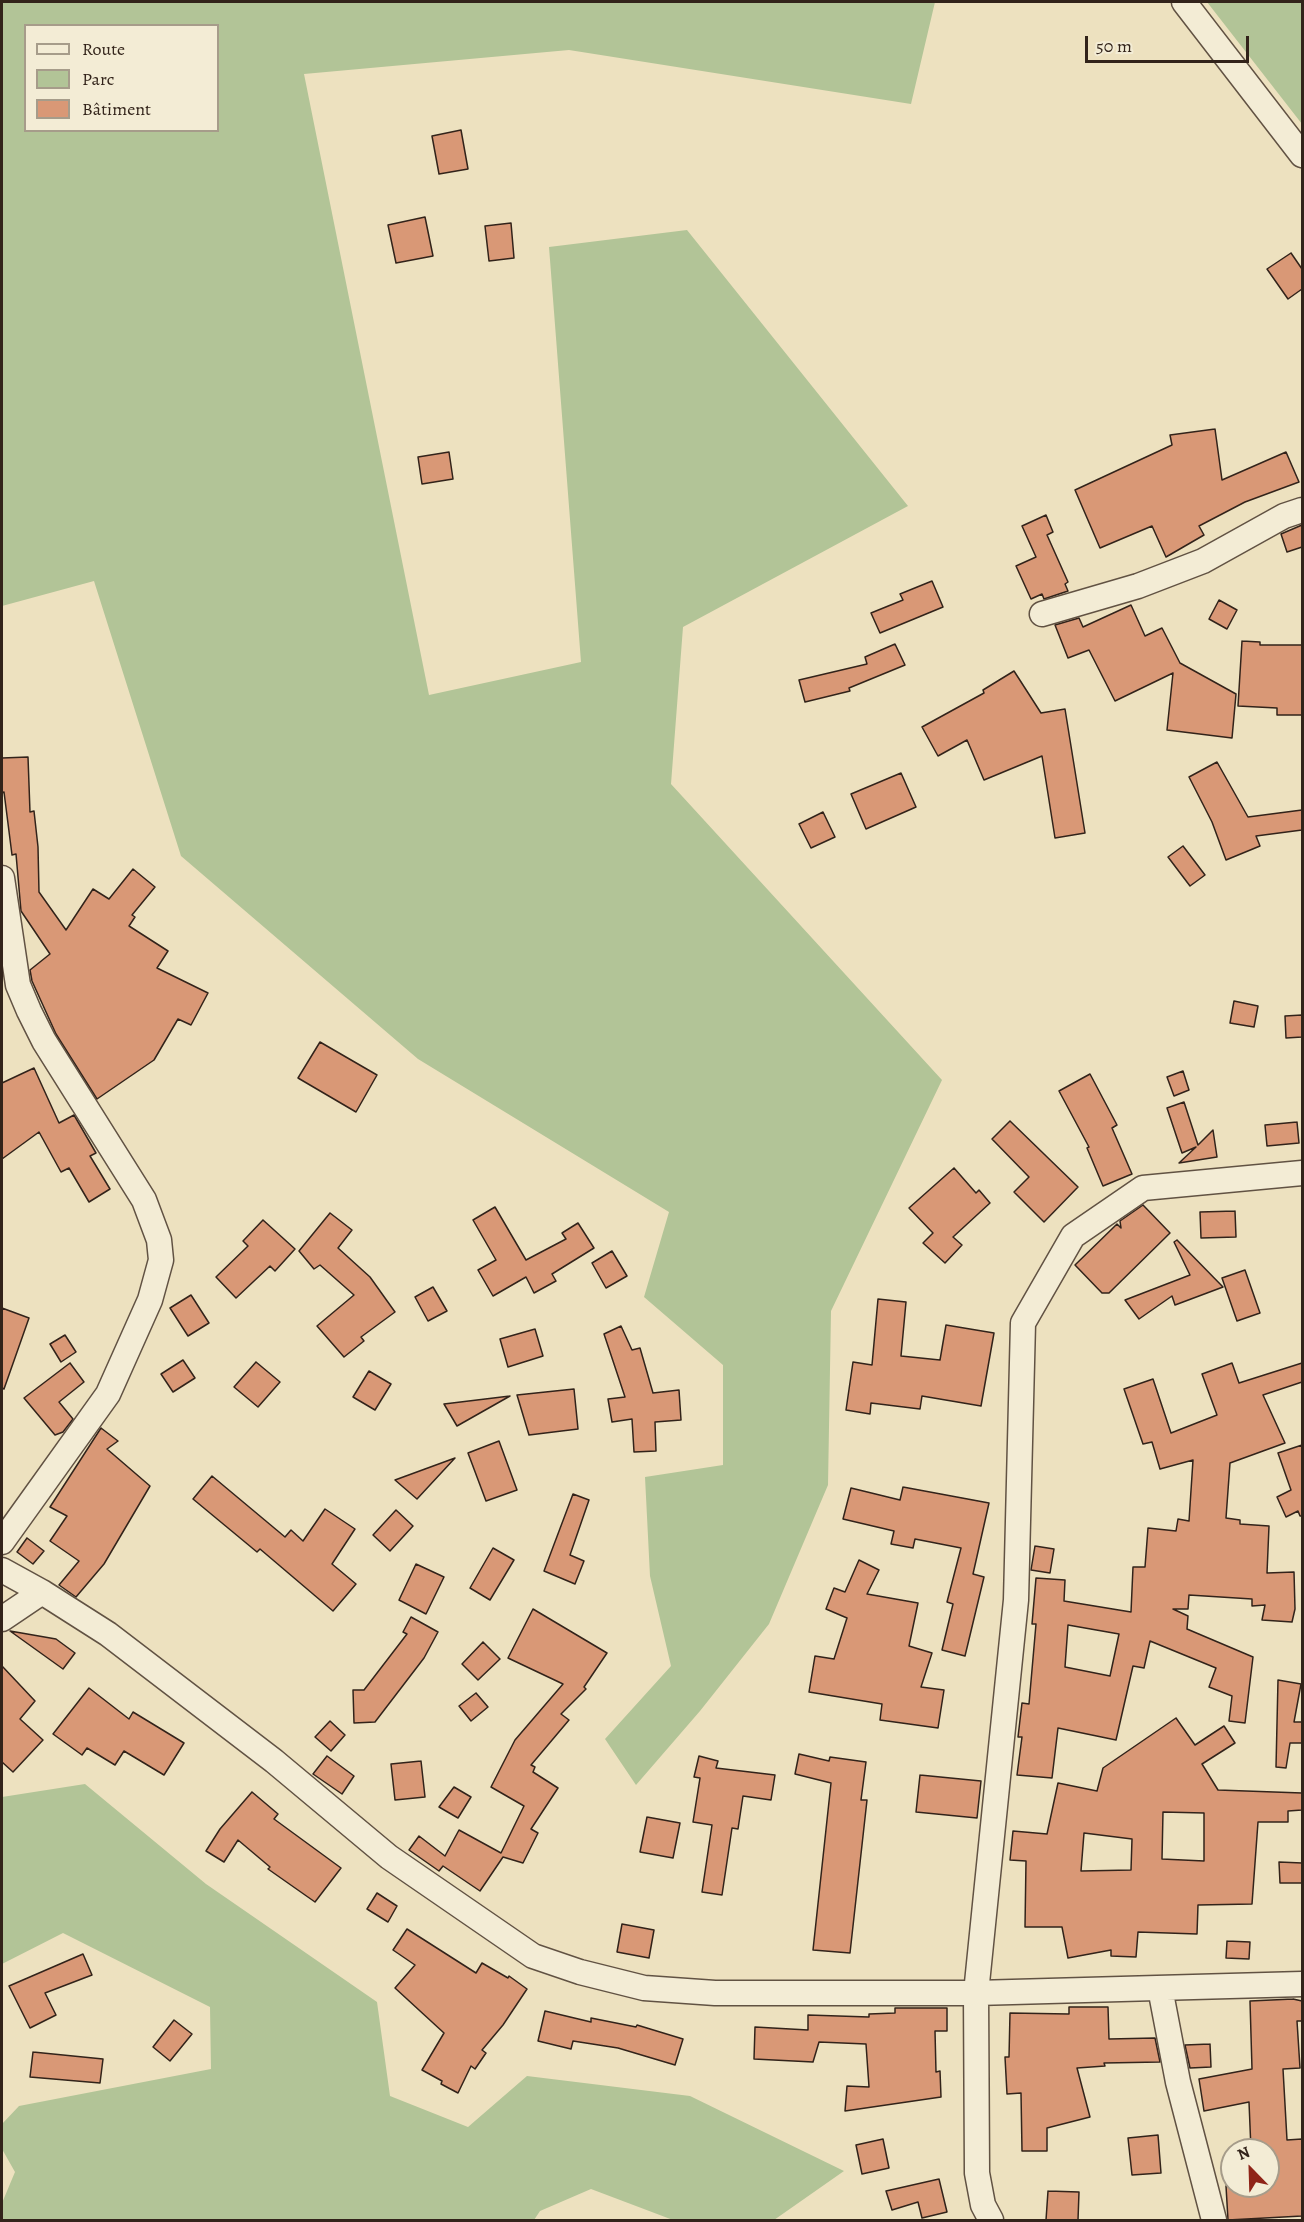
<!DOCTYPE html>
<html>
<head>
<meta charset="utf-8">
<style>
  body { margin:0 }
  #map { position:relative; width:1304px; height:2222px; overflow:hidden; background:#ede1bf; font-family:Alegreya,serif }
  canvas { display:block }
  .frame { position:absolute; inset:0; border:3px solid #32231a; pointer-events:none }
  .legend { position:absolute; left:24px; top:24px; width:195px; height:108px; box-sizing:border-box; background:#f3ecd5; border:2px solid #a69c8a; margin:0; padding:8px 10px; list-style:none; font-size:18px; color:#32231a }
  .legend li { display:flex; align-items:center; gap:12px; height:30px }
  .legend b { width:30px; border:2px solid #a69c8a }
  .north { position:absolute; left:1220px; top:2138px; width:60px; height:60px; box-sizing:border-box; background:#f3ecd5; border:2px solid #a69c8a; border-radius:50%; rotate:337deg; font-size:16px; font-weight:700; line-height:24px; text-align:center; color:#32231a }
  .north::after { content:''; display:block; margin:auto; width:21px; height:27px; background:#8f2418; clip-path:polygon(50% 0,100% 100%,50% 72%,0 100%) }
  .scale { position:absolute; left:1085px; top:36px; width:164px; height:27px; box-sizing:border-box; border:3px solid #32231a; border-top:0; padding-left:8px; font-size:18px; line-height:21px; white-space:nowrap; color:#32231a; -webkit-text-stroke:4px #f3ecd5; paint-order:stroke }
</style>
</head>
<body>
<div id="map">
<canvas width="1304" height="2222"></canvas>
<div class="frame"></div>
<ul class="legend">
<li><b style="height:8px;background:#f3ecd5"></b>Route</li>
<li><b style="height:16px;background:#b2c497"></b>Parc</li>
<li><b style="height:16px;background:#d99876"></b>Bâtiment</li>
</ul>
<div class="north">N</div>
<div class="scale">50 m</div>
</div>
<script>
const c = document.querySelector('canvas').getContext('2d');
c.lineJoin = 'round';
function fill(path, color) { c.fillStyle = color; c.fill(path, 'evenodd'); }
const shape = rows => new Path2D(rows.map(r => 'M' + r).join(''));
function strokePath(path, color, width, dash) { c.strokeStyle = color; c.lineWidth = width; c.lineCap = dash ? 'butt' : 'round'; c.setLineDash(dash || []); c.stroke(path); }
fill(shape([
  [2,2,935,2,911,104,569,50,304,74,429,695,581,662,549,247,687,230,908,506,683,627,671,784,942,1080,831,1311,828,1485,769,1624,700,1711,636,1785,605,1739,671,1666,650,1576,645,1477,723,1465,723,1365,644,1297,669,1212,418,1059,181,856,94,581,2,606],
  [26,26,218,26,218,130,26,130],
  [1207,2,1302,2,1302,124],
  [85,1784,206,1884,377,2002,390,2096,468,2127,527,2076,690,2096,844,2171,774,2220,673,2220,591,2189,540,2211,534,2220,2,2220,2,2203,15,2172,2,2149,2,2124,19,2106,211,2069,210,2007,63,1933,2,1964,2,1797]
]), '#b2c497');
const building = shape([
  [461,130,468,169,439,174,432,136,461,130],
  [425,217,433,256,396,263,388,225,425,217],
  [511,223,514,258,489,261,485,226,511,223],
  [1291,253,1302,269,1302,289,1288,299,1267,269,1291,253],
  [1215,429,1222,480,1286,452,1299,482,1245,502,1199,526,1204,535,1166,557,1152,526,1100,548,1075,490,1172,445,1170,435,1215,429],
  [449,452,453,479,422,484,418,457,449,452],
  [1046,515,1053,532,1047,535,1068,582,1065,584,1068,591,1044,599,1042,594,1031,599,1016,566,1036,557,1022,526,1046,515],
  [1302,525,1302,547,1287,552,1281,534,1302,525],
  [932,581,943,607,880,633,871,613,903,600,900,594,932,581],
  [1219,600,1237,610,1227,629,1209,619,1219,600],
  [1131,605,1145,636,1162,628,1180,663,1236,694,1232,738,1167,730,1173,673,1115,701,1089,650,1068,658,1055,625,1079,618,1083,627,1131,605],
  [1242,641,1260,642,1260,645,1302,645,1302,715,1277,715,1277,708,1238,706,1242,641],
  [895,644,905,665,849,688,850,691,805,702,799,680,867,664,865,657,895,644],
  [1014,671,1041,713,1065,709,1085,833,1055,838,1042,756,984,780,967,740,938,756,922,727,984,693,983,690,1014,671],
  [28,757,30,812,34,811,38,847,39,892,66,930,93,889,109,899,133,869,155,887,132,915,135,917,129,926,168,951,157,968,208,993,191,1025,178,1019,154,1060,97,1099,56,1034,32,981,30,970,50,954,21,911,16,854,12,855,4,792,2,793,2,758,28,757],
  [1217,762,1248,817,1302,810,1302,830,1256,836,1260,846,1226,860,1212,822,1189,777,1217,762],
  [901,773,916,807,866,829,851,794,901,773],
  [823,812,835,837,811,848,799,824,823,812],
  [1183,846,1205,875,1190,886,1168,857,1183,846],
  [1234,1001,1258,1006,1254,1027,1230,1023,1234,1001],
  [1302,1015,1302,1037,1286,1038,1285,1016,1302,1015],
  [320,1042,377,1075,356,1112,298,1078,320,1042],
  [34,1068,59,1123,74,1115,96,1153,90,1156,110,1189,89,1202,69,1168,61,1172,39,1132,2,1159,2,1083,34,1068],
  [1183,1071,1189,1090,1174,1096,1167,1077,1183,1071],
  [1090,1074,1117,1125,1112,1128,1132,1174,1103,1186,1087,1148,1089,1147,1059,1091,1090,1074],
  [1184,1102,1198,1145,1213,1130,1217,1157,1179,1163,1196,1147,1182,1153,1167,1108,1184,1102],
  [1010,1121,1078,1187,1044,1222,1014,1192,1029,1177,992,1139,1010,1121],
  [1297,1122,1299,1143,1267,1146,1265,1125,1297,1122],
  [954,1168,976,1193,979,1190,990,1203,953,1237,962,1245,945,1263,923,1243,933,1233,909,1208,954,1168],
  [1143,1205,1170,1233,1109,1293,1102,1293,1075,1265,1117,1224,1121,1228,1120,1221,1143,1205],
  [495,1207,526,1260,566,1239,562,1233,578,1223,594,1248,552,1274,556,1281,534,1293,526,1277,493,1296,478,1270,496,1260,473,1220,495,1207],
  [1235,1211,1236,1237,1201,1238,1200,1212,1235,1211],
  [330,1213,352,1230,338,1248,370,1277,395,1312,361,1337,364,1341,344,1357,317,1326,354,1295,320,1265,314,1269,299,1251,330,1213],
  [263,1220,295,1249,275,1271,270,1266,236,1298,216,1277,248,1246,243,1241,263,1220],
  [1177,1240,1223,1287,1175,1305,1172,1296,1139,1319,1125,1300,1190,1275,1174,1242,1177,1240],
  [612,1251,627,1276,606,1288,592,1263,612,1251],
  [1245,1270,1260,1313,1237,1321,1222,1278,1245,1270],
  [433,1287,447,1311,428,1321,415,1297,433,1287],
  [191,1295,209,1323,188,1336,170,1308,191,1295],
  [878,1299,906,1302,901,1356,940,1360,946,1325,994,1333,981,1406,922,1396,920,1409,871,1403,870,1414,846,1410,853,1362,872,1365,878,1299],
  [2,1308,29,1318,4,1389,2,1388,2,1308],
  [621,1326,632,1350,640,1348,653,1393,679,1390,681,1420,655,1422,656,1451,634,1452,632,1419,612,1422,608,1399,625,1397,604,1334,621,1326],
  [535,1329,543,1356,508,1367,500,1339,535,1329],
  [65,1335,76,1352,61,1362,50,1344,65,1335],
  [183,1360,195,1378,173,1392,161,1374,183,1360],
  [256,1362,280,1382,258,1407,234,1387,256,1362],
  [70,1363,84,1382,59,1402,73,1419,63,1432,55,1435,24,1398,70,1363],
  [1232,1363,1239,1383,1302,1363,1302,1382,1263,1395,1285,1443,1230,1463,1226,1518,1240,1520,1240,1524,1269,1526,1267,1573,1294,1572,1295,1609,1292,1622,1262,1620,1265,1605,1252,1606,1252,1599,1189,1595,1188,1609,1173,1609,1188,1616,1187,1629,1253,1657,1245,1723,1229,1721,1232,1696,1209,1687,1216,1668,1150,1641,1144,1668,1133,1666,1116,1740,1058,1728,1052,1778,1017,1775,1022,1737,1018,1737,1022,1703,1029,1704,1036,1624,1032,1624,1036,1578,1065,1580,1064,1601,1131,1612,1133,1567,1145,1567,1148,1528,1176,1531,1178,1519,1189,1521,1193,1460,1160,1469,1152,1442,1143,1444,1124,1389,1153,1379,1171,1433,1217,1415,1202,1374,1232,1363],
  [1068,1625,1119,1634,1110,1676,1065,1667,1068,1625],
  [369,1371,391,1384,375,1410,353,1397,369,1371],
  [574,1389,578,1429,529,1435,517,1395,574,1389],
  [510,1396,457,1426,444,1404,510,1396],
  [101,1428,118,1441,107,1449,150,1486,104,1564,76,1597,59,1585,79,1561,50,1541,67,1516,50,1507,101,1428],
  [499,1441,517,1490,486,1501,468,1453,499,1441],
  [1302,1445,1302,1516,1300,1516,1298,1511,1286,1517,1277,1497,1291,1490,1278,1453,1302,1445],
  [455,1458,417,1499,395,1480,455,1458],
  [212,1476,285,1537,291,1530,303,1541,325,1509,355,1529,332,1564,356,1584,333,1611,260,1549,257,1552,193,1499,212,1476],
  [903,1487,989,1503,973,1574,984,1577,965,1656,942,1650,953,1604,947,1602,961,1548,915,1539,913,1548,891,1544,894,1531,843,1519,851,1488,900,1500,903,1487],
  [573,1494,589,1500,570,1555,584,1561,575,1584,544,1571,573,1494],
  [396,1510,413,1526,390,1551,373,1535,396,1510],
  [27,1538,44,1551,33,1564,17,1552,27,1538],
  [1035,1546,1054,1549,1050,1573,1031,1570,1035,1546],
  [493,1548,514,1560,490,1600,470,1588,493,1548],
  [859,1560,879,1570,867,1594,918,1603,909,1646,932,1653,921,1687,944,1690,938,1728,880,1720,882,1704,809,1692,815,1656,834,1659,847,1618,826,1609,834,1588,845,1592,859,1560],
  [416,1564,444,1577,426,1614,399,1600,416,1564],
  [533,1609,607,1653,584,1687,586,1689,561,1714,569,1720,531,1765,535,1767,533,1772,558,1788,531,1829,538,1833,523,1863,503,1857,480,1891,443,1866,439,1871,409,1850,419,1836,445,1856,459,1830,501,1853,524,1806,491,1787,515,1740,563,1684,508,1658,533,1609],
  [411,1617,438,1632,424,1658,375,1722,354,1723,353,1690,364,1690,407,1634,403,1632,411,1617],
  [10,1631,56,1639,75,1653,63,1669,10,1631],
  [483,1642,500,1659,478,1680,462,1664,483,1642],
  [2,1666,35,1701,20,1719,43,1740,13,1772,2,1762,2,1666],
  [1278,1680,1301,1684,1294,1722,1302,1722,1302,1743,1290,1743,1286,1768,1276,1767,1278,1680],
  [89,1688,129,1719,133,1712,184,1743,164,1775,124,1751,115,1765,87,1748,82,1755,53,1734,89,1688],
  [476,1693,488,1707,471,1721,459,1706,476,1693],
  [1176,1718,1195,1745,1224,1726,1235,1743,1202,1764,1218,1790,1302,1793,1302,1810,1288,1811,1288,1822,1258,1822,1252,1904,1198,1905,1197,1934,1138,1932,1136,1957,1111,1956,1111,1950,1068,1958,1062,1927,1025,1927,1026,1861,1010,1860,1013,1831,1047,1834,1058,1783,1097,1791,1103,1768,1176,1718],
  [1163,1812,1204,1813,1204,1861,1162,1859,1163,1812],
  [1084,1833,1132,1839,1131,1870,1081,1871,1084,1833],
  [330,1721,345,1735,331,1751,315,1737,330,1721],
  [799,1754,829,1761,830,1757,866,1762,861,1800,867,1800,850,1953,813,1950,831,1783,795,1774,799,1754],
  [327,1756,354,1776,342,1794,313,1774,327,1756],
  [699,1756,718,1761,716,1768,775,1775,771,1800,743,1796,738,1829,732,1828,722,1895,702,1892,712,1825,693,1822,700,1778,694,1777,699,1756],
  [421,1761,425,1797,395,1800,391,1764,421,1761],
  [920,1775,981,1781,977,1818,916,1812,920,1775],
  [454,1787,471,1797,458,1818,439,1807,454,1787],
  [252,1792,278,1814,274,1819,341,1868,315,1902,268,1869,270,1867,238,1840,224,1862,206,1851,220,1829,252,1792],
  [647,1817,680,1823,673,1858,640,1852,647,1817],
  [1279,1862,1302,1863,1302,1883,1280,1883,1279,1862],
  [377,1893,397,1906,388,1922,367,1909,377,1893],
  [622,1924,654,1930,649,1958,617,1952,622,1924],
  [407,1929,476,1973,482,1963,508,1978,509,1976,527,1989,503,2025,482,2050,486,2053,475,2069,471,2066,458,2093,441,2084,442,2081,422,2070,444,2033,395,1988,415,1965,393,1950,407,1929],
  [1227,1941,1250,1942,1249,1959,1226,1958,1227,1941],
  [83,1954,92,1975,45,1993,56,2015,30,2028,9,1986,83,1954],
  [1293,1999,1302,2001,1302,2021,1297,2021,1300,2068,1283,2069,1287,2140,1302,2139,1302,2216,1228,2220,1226,2186,1268,2186,1268,2150,1251,2150,1249,2102,1204,2111,1199,2079,1252,2069,1250,2001,1293,1999],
  [1069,2007,1108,2007,1109,2039,1155,2038,1160,2062,1104,2063,1105,2066,1077,2068,1090,2117,1047,2128,1047,2151,1022,2151,1021,2093,1007,2094,1005,2057,1009,2057,1010,2013,1069,2014,1069,2007],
  [895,2008,947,2008,947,2031,935,2031,936,2072,940,2071,941,2097,845,2111,847,2086,869,2087,866,2044,819,2042,813,2062,754,2059,755,2027,808,2030,808,2015,869,2017,869,2014,895,2013,895,2008],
  [545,2011,591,2022,591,2018,636,2027,637,2025,683,2039,675,2065,618,2048,573,2041,571,2049,538,2041,545,2011],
  [174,2020,192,2034,170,2061,153,2047,174,2020],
  [1210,2044,1211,2067,1190,2068,1185,2045,1210,2044],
  [33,2052,103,2059,100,2083,30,2077,33,2052],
  [1158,2135,1161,2173,1132,2175,1128,2138,1158,2135],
  [883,2139,889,2168,862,2174,856,2145,883,2139],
  [939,2179,947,2212,922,2218,918,2202,892,2210,886,2191,939,2179],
  [1048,2191,1079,2192,1078,2220,1046,2220,1048,2191]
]);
fill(building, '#d99876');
strokePath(building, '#32231a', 1.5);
const minor = shape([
  [1184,2,1302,155],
  [1042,614,1138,586,1203,561,1284,516,1302,510],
  [2,878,18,985,29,1011,44,1041,144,1200,159,1240,161,1260,150,1300,108,1394,2,1542],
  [2,1570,42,1592],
  [2,1619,42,1592,108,1634,274,1761,389,1857,533,1956,580,1972,644,1988,715,1993,976,1993,1302,1984],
  [1160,1988,1178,2082,1214,2220],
  [991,2220,983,2205,977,2173,976,1993,1016,1600,1023,1323,1073,1236,1143,1188,1302,1173]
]);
strokePath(minor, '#615243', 27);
strokePath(minor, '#f3ecd5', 24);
</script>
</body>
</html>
